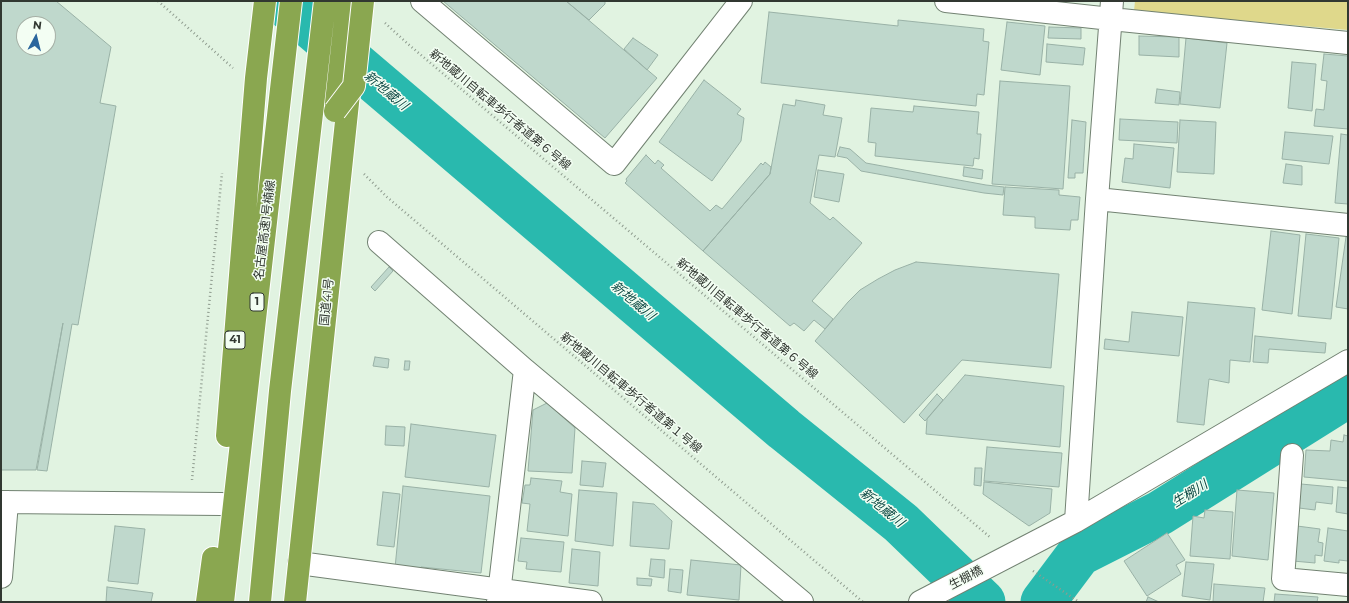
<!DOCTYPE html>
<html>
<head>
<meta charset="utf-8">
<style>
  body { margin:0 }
  #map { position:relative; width:1349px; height:603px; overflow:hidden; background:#e1f3e1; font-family:Montserrat,sans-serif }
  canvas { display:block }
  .frame { position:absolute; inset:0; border:2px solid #313831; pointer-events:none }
  .north { position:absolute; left:16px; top:16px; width:40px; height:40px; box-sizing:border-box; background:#f3fef3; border:1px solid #a5afa5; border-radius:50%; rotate:7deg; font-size:11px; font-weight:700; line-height:16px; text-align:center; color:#313831 }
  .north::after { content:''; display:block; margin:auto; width:14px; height:18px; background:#2a669d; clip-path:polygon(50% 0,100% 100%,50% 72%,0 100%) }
</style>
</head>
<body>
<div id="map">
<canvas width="1349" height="603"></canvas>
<div class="frame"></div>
<div class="north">N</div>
</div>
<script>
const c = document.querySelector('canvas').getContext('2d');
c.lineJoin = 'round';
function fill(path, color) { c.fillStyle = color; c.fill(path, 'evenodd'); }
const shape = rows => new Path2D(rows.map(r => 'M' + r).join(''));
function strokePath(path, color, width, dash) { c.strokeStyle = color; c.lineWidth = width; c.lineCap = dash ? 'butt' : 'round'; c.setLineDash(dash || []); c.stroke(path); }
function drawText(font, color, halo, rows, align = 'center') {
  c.font = font + ' Montserrat,"Noto Sans JP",sans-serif'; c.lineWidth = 3; c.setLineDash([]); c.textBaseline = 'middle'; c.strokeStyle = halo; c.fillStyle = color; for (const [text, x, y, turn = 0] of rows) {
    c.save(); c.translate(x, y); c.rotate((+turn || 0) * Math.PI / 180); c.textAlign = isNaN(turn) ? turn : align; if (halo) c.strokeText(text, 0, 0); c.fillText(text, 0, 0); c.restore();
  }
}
fill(shape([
  [1135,1,1348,1,1348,30,1134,11]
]), '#dfd88b');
strokePath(shape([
  [281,1,784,429,901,523,983,602],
  [1043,602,1079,554,1160,513,1348,395]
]), '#29b9ae', 45);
const building = shape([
  [1,1,56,1,111,47,100,103,116,106,78,325,72,324,47,471,37,470,63,323,36,470,1,470,1,1],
  [24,24,48,24,48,48,24,48,24,24],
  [443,1,566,1,657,78,605,138,443,1],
  [566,1,605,1,605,4,589,20,566,1],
  [769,12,898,26,898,20,984,29,983,41,989,42,984,95,977,94,976,106,761,83,769,12],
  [1007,22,1045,26,1040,75,1001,70,1007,22],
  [1049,27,1081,28,1081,39,1048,38,1049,27],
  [1139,36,1179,37,1179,57,1139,55,1139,36],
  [633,38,658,55,647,70,624,49,633,38],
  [1186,38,1227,43,1220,108,1180,104,1186,38],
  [1047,44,1085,48,1083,65,1046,62,1047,44],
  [1324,54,1348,56,1348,129,1314,126,1316,109,1324,110,1327,81,1321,80,1324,54],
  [1292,62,1316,64,1312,111,1288,108,1292,62],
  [704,80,741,109,737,114,744,118,741,141,712,181,659,142,704,80],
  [1000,81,1070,86,1063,189,992,184,1000,81],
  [1157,89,1180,92,1179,105,1155,103,1157,89],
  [796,100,825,105,823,115,842,118,835,157,819,155,810,203,830,220,833,217,862,243,812,301,833,319,825,329,814,320,804,331,794,323,790,326,703,251,770,174,783,104,795,106,796,100],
  [914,106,979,112,977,134,981,134,979,159,974,158,973,166,875,156,876,143,868,142,871,108,913,112,914,106],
  [1120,119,1178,122,1177,143,1119,140,1120,119],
  [1072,120,1086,122,1083,173,1075,173,1075,178,1068,178,1072,120],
  [1180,120,1216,122,1214,174,1177,172,1180,120],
  [1285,132,1333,136,1329,164,1282,159,1285,132],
  [1341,134,1348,135,1348,204,1335,203,1341,134],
  [1134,144,1174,148,1170,188,1122,182,1125,158,1133,159,1134,144],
  [840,147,850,149,866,163,986,185,1004,187,1003,195,984,193,861,171,847,158,837,156,840,147],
  [646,155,655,164,658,160,664,165,661,168,710,211,716,205,722,209,761,163,763,165,765,162,771,167,770,174,703,251,625,183,627,181,626,179,646,155],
  [1286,164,1302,166,1302,185,1283,183,1286,164],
  [964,167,983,170,982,179,963,176,964,167],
  [818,170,844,174,839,202,814,197,818,170],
  [1005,187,1059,190,1059,195,1080,197,1078,220,1071,220,1070,230,1035,228,1035,217,1003,215,1005,187],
  [1271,231,1300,235,1292,314,1262,310,1271,231],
  [1306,234,1339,238,1331,319,1298,316,1306,234],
  [1346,237,1348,237,1348,309,1336,307,1346,237],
  [916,262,1059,274,1051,368,962,360,904,423,815,341,848,302,860,290,878,279,895,270,916,262],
  [389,267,393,271,375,291,371,287,389,267],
  [1188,302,1255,308,1250,362,1230,360,1229,383,1209,379,1204,425,1177,422,1188,302],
  [1132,312,1183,317,1179,356,1104,349,1105,339,1129,342,1132,312],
  [1255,336,1326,343,1325,353,1269,349,1268,363,1253,362,1255,336],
  [375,357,389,359,388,368,373,366,375,357],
  [405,361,410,361,409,370,404,370,405,361],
  [965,375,1064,386,1060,447,926,434,927,419,965,375],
  [937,394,943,400,925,421,919,415,937,394],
  [547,403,575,428,572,473,528,471,533,410,547,403],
  [411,424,496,435,489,487,405,477,411,424],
  [386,426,405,427,404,446,385,445,386,426],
  [1344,435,1348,436,1348,481,1304,477,1306,450,1330,451,1331,440,1343,442,1344,435],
  [987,447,1062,453,1059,487,984,481,987,447],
  [582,461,606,463,603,487,580,485,582,461],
  [975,468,982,468,981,486,974,485,975,468],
  [531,478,562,481,560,492,572,494,568,536,527,531,530,504,522,503,525,485,530,485,531,478],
  [984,482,1052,489,1050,513,1029,526,983,494,984,482],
  [1301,484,1333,487,1332,504,1316,502,1315,510,1299,508,1301,484],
  [403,486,490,496,481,573,421,567,421,571,395,568,403,486],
  [1338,487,1348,488,1348,514,1336,512,1338,487],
  [579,490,617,493,613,546,575,541,579,490],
  [1237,490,1274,493,1268,560,1232,556,1237,490],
  [383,492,400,494,394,547,377,545,383,492],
  [633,502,654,504,672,521,669,549,630,546,633,502],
  [1205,510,1233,512,1230,559,1190,556,1193,516,1204,518,1205,510],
  [115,526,145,529,138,584,108,581,115,526],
  [1297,526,1320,529,1318,542,1323,543,1322,556,1315,555,1315,563,1293,561,1297,526],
  [1328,528,1348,531,1348,561,1339,560,1339,563,1324,561,1328,528],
  [1167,533,1185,560,1176,565,1181,574,1147,596,1124,561,1167,533],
  [521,538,564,542,561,572,526,569,527,562,518,561,521,538],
  [572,549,600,552,598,586,569,583,572,549],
  [651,559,665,560,664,578,649,576,651,559],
  [691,560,741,565,739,600,687,595,691,560],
  [1186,562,1214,564,1210,600,1182,596,1186,562],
  [670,569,683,570,681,593,668,591,670,569],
  [637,578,652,579,651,586,637,585,637,578],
  [1214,584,1265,588,1263,602,1213,602,1214,584],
  [107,587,153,593,151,602,106,602,107,587],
  [1275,594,1318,597,1317,602,1274,602,1275,594],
  [1148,597,1159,602,1146,602,1148,597]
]);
fill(building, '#bfd8cc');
strokePath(building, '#99b1a6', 1);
const street = shape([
  [422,1,614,164,741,1],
  [946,1,1111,19,1348,43],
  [1097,199,1348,225],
  [379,242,525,370,802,602],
  [1292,455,1283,579,1348,585],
  [1,502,222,504],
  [1076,521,1097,199,1112,1],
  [299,563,591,602],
  [1,577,7,502],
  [498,602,525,370],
  [920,602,1076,521,1348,361]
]);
const highway = shape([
  [336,103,347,1],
  [227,436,256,78,265,1],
  [207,602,213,558],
  [223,602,291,1],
  [260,602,280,391,325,1],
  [295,602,350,84]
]);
strokePath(street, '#728272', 24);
strokePath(highway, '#fff', 24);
strokePath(shape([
  [158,1,233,68],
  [385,23,408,44,991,538],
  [364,174,387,197,863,602],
  [192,480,222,173],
  [1033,571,1079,602]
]), '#8f9c8f', 2.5, [1, 3]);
strokePath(street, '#fff', 22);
strokePath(highway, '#8aa750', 22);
const highwayBridge = shape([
  [335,111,354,86,363,1]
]);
strokePath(highwayBridge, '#fff', 24, []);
strokePath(highwayBridge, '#8aa750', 22);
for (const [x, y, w] of [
  [257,302,14],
  [235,340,20]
]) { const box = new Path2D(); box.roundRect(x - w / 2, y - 9, w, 18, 3); c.fillStyle = '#f3fef3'; c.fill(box); strokePath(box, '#313831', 1); }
drawText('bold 11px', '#313831', null, [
  ["1",257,302],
  ["41",235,340]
]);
drawText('12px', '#313831', '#f3fef3', [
  ["新地蔵川自転車歩行者道第６号線",500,110,40],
  ["名古屋高速1号楠線",265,230,-83],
  ["国道41号",327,302,-84],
  ["新地蔵川自転車歩行者道第６号線",747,319,40],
  ["新地蔵川自転車歩行者道第１号線",631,393,40],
  ["生棚橋",966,578,-28]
]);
drawText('italic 13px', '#0d4944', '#f3fef3', [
  ["新地蔵川",386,91,40],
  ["新地蔵川",633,301,40],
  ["生棚川",1190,494,-32],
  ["新地蔵川",882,508,39]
]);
</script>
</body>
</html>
